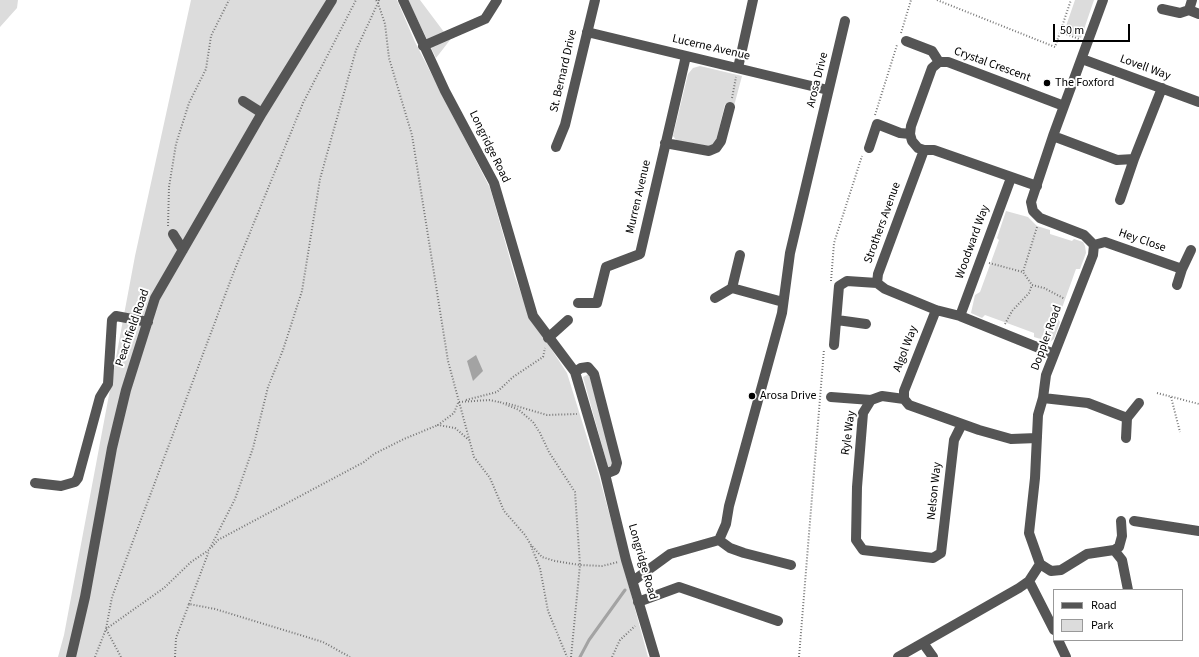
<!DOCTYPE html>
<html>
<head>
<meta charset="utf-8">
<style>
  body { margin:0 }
  #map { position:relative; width:1199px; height:657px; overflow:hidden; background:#fff; font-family:"Source Sans 3",sans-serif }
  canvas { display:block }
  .legend { position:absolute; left:1053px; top:589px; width:130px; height:52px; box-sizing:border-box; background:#fff; border:1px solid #999; margin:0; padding:5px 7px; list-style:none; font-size:12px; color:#000 }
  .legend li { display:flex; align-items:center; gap:8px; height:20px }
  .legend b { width:20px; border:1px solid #999 }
  .scale { position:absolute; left:1053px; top:24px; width:77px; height:18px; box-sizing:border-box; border:2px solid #000; border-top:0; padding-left:5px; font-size:12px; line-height:14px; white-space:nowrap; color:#000; -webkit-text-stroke:3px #fff; paint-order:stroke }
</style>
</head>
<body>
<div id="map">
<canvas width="1199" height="657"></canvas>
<ul class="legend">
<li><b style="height:5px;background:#555"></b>Road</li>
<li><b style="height:11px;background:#dcdcdc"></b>Park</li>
</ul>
<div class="scale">50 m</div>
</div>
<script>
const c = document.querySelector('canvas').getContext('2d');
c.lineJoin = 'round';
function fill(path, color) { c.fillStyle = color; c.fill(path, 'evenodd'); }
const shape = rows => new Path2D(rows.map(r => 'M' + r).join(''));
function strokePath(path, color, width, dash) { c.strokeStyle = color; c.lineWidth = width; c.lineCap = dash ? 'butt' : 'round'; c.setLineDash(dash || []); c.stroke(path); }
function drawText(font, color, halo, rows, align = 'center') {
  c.font = font + ' "Source Sans 3",sans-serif'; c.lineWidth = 4; c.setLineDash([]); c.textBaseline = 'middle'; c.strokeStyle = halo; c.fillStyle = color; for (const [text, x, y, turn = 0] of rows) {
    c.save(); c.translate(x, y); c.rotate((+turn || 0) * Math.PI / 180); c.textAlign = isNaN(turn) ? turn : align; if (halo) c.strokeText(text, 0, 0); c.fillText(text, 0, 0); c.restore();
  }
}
fill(shape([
  [0,0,18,0,17,8,0,27],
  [191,0,397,0,415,42,490,188,515,277,529,315,567,373,599,476,648,657,58,657,64,635,135,256],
  [408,0,420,0,450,40,436,58],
  [1075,0,1094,0,1081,38,1064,32],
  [700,66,742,76,734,106,725,104,716,141,713,146,708,148,677,141,673,136,688,74,693,68],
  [1006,211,1028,217,1037,226,1050,230,1050,234,1072,241,1074,239,1083,242,1085,246,1086,253,1080,269,1076,269,1058,319,1060,322,1054,339,1050,342,1034,337,1034,333,1007,323,985,315,982,318,971,313,975,295,980,292,999,240,997,238],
  [589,374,614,465,608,467,583,377]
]), '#dcdcdc');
fill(shape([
  [476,355,483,371,473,381,467,361]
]), '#a3a3a3');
strokePath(shape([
  [580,657,589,640,625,590]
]), '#a3a3a3', 3);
strokePath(shape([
  [379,0,378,3,385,24,389,58,412,135,448,361,474,457,490,478,504,511,525,535,531,545,542,557,555,561,580,565,575,492,549,452,540,433,533,422,519,410,500,402],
  [937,0,1055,47,1071,0],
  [1061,32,1079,39],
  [901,33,911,0],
  [732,98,736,77],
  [875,115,897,45],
  [168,226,169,187,176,144,189,103,206,69,211,36,229,0],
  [1037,227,1023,272,1032,285,1044,288,1065,299],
  [989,263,1023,272],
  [831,281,834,243,862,156],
  [1005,324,1012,311,1029,293,1032,285],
  [1157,393,1199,404],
  [1171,397,1180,432],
  [466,400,497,392,513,377,543,357,545,348],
  [459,402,489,400,499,402],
  [458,403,454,413,438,425,455,428,469,440],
  [506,403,547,415,577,414],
  [531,546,540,568,548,611,567,657],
  [212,547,218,540,364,462,374,454,404,439,438,425],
  [189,604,209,551],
  [95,657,106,629,164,588,191,562,209,550,235,499,253,448,268,387,283,350,302,291,320,179,356,50,378,3,376,0],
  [121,657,106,629,112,597,233,274,303,103,356,0],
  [175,657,176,638,189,604,215,609,323,642,350,657],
  [571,657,580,565,602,566,618,562],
  [612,657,620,640,635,626],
  [799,657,824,349]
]), '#777', 2, [1, 2]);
strokePath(shape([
  [403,0,445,91,494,183,533,316,575,372,605,474,626,560,655,657],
  [1162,9,1180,13,1189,10,1192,0],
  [1189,10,1199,14],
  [587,32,828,90],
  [906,41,932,51,939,62],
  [423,46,485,19,497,0],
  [1082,59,1199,102],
  [738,68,753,0],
  [243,101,262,113],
  [1053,136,1117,160,1134,159,1162,88],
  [665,143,709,151,716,148,721,141,730,107],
  [556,147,565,125,595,0],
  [869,148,877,124,900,133,910,134],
  [924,150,918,148,912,141,910,134,911,126,932,68,939,62,948,62,1064,106],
  [1037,186,934,150,924,150,878,274,877,283,885,289,936,310,960,316,1054,354],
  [1120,200,1134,159],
  [173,234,183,250],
  [1094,245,1105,242,1182,269],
  [740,255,732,288,783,302],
  [1177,285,1182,269,1191,250],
  [715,298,732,288],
  [578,303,597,303,606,267,640,254,686,56],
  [960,316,1011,178],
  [837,320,866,324],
  [548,338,568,320],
  [834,345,839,286,847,281,877,283],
  [575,372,581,368,588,367,594,374,617,463,615,470,605,474],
  [831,397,871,400],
  [1043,398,1088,403,1127,418],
  [904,399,904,391,936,310],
  [962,424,954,440,941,553,933,558,863,550,856,540,857,487,863,413,871,400,882,396,904,399,909,405,979,430,1011,439,1037,438],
  [1126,438,1127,418,1139,403],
  [35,483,61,486,75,482,78,478,100,397,108,384,112,320,116,316,148,322],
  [1134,521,1199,531],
  [719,540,730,548,744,553,791,565],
  [1114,550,1122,560,1128,590],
  [1040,564,1051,571,1061,570,1087,554,1114,550,1119,547,1122,536,1121,521],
  [633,581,670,554,719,540,726,524,729,506,782,313,790,253,845,21],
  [1029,581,1054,630],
  [638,602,679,587,778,621],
  [1058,640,1066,657],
  [923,643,933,657],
  [71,657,85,597,112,448,126,390,155,298,262,113,332,0],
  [898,657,1019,588,1029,581,1040,564,1029,533,1035,478,1038,415,1043,398,1046,375,1093,255,1094,245,1084,235,1040,218,1033,211,1031,202,1053,136,1103,0]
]), '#555', 10);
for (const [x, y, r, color] of [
  [1047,83,4,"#000"],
  [752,396,4,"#000"]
]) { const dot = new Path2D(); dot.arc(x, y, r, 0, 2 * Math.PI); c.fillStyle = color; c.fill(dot); strokePath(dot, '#fff', 1.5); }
drawText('12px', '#000', '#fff', [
  ["Lucerne Avenue",711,48,13],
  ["Crystal Crescent",992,65,20],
  ["Lovell Way",1145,68,20],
  ["St. Bernard Drive",564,71,-77],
  ["Arosa Drive",818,80,-76],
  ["Longridge Road",489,147,64],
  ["Murren Avenue",639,197,-77],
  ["Strothers Avenue",883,223,-70],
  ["Hey Close",1142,241,19],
  ["Woodward Way",973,242,-70],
  ["Peachfield Road",133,328,-71],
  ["Doppler Road",1047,338,-70],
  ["Algol Way",906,349,-69],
  ["Ryle Way",849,433,-82],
  ["Nelson Way",935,491,-84],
  ["Longridge Road",642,562,74]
]);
drawText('12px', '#000', '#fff', [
  ["The Foxford",1055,83],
  ["Arosa Drive",760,396]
], 'left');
</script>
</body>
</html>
